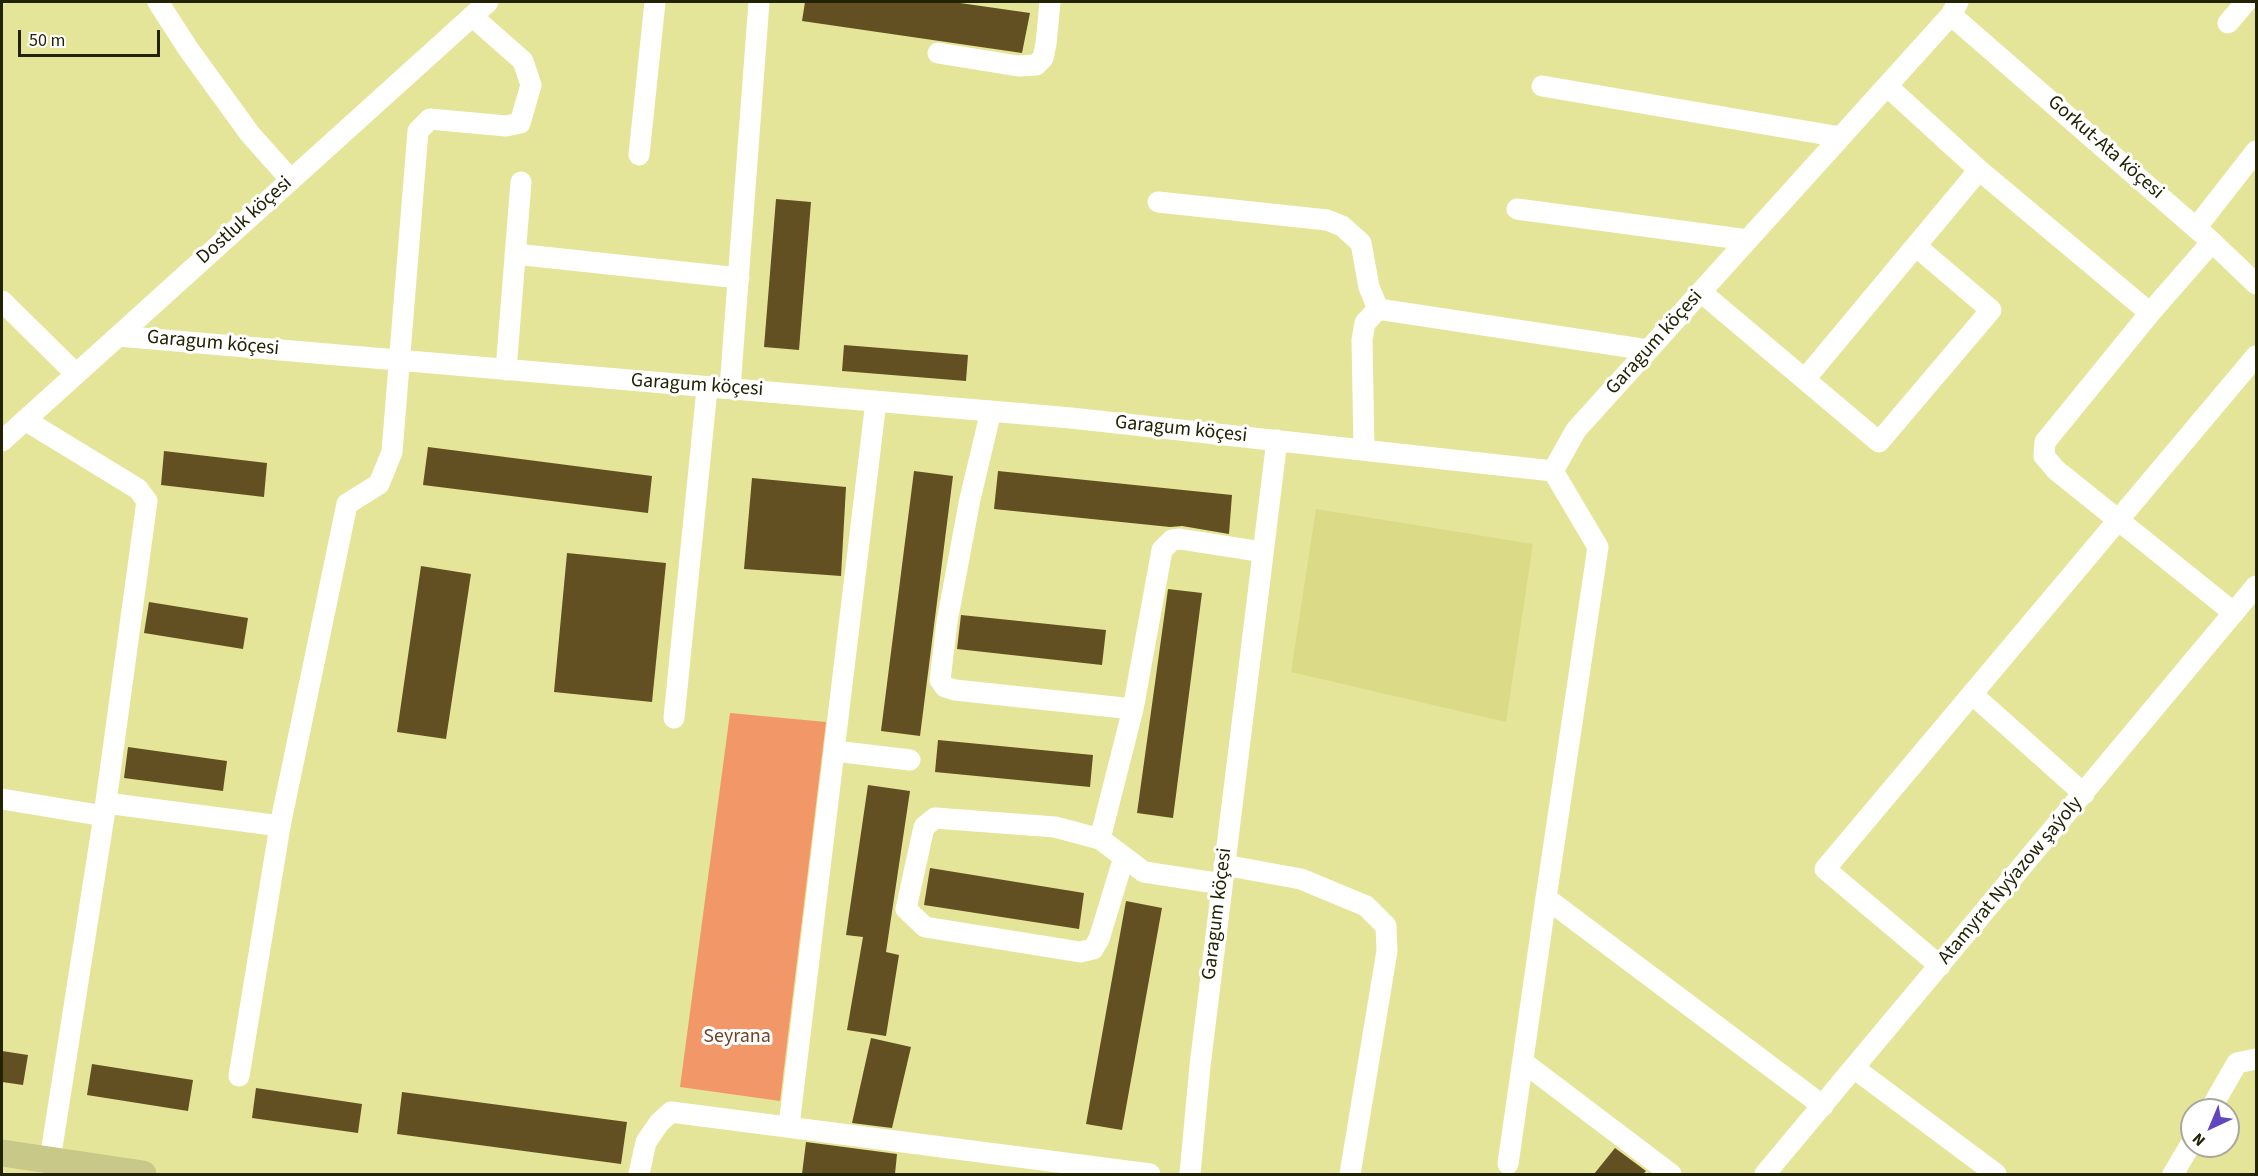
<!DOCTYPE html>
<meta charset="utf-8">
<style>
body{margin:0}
#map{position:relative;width:2258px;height:1176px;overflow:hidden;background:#e5e59a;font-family:"Source Sans 3",sans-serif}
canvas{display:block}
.frame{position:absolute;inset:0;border:3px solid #222204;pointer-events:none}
.north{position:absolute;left:2180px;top:1098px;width:60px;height:60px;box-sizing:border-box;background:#fff;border:2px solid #a7a79b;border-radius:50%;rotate:224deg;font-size:16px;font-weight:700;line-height:24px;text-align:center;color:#222204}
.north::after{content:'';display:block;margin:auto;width:21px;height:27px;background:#6146be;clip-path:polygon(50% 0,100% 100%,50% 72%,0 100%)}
.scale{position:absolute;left:18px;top:30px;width:142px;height:27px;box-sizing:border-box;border:3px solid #222204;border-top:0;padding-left:8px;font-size:18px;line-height:21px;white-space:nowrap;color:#222204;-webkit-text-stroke:4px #fff;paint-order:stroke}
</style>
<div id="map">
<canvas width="2258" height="1176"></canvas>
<div class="frame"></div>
<div class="north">N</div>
<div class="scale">50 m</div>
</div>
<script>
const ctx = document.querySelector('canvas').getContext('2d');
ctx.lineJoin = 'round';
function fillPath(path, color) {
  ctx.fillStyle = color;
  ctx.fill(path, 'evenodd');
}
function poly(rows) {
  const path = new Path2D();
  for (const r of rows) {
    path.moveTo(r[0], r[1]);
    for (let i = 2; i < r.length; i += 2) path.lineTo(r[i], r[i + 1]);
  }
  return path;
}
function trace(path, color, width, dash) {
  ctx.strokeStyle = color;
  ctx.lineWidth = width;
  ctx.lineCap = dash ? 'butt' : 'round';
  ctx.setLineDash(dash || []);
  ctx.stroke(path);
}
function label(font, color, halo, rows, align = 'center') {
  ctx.font = font + ' "Source Sans 3",sans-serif';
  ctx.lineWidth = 6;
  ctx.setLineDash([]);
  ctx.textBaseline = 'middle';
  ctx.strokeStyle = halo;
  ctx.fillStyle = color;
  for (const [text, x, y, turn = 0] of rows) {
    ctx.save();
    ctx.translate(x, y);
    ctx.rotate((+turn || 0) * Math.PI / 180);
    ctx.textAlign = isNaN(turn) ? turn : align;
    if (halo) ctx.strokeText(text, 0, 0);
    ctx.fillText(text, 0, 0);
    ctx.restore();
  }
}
fillPath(poly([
 [1316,509,1533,544,1506,722,1291,672]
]), '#dada87');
fillPath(poly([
 [730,713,826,722,780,1101,680,1087]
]), '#f29868');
fillPath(poly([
 [805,2,953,2,1030,13,1022,53,802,21],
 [776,199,811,202,799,350,764,347],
 [844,345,968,355,966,381,842,371],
 [428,447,652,476,648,513,423,485],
 [164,451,267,463,264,497,161,485],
 [914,471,953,476,920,736,881,731],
 [998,471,1232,495,1229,534,1182,526,1170,527,994,509],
 [752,478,846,487,841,576,744,569],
 [567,553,666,563,652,702,554,692],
 [421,566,471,574,446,739,397,732],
 [1168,589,1202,593,1173,818,1137,813],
 [149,602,248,618,243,649,144,633],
 [961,615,1106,630,1102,665,957,649],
 [938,740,1093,755,1090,787,935,772],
 [128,747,227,761,223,791,124,778],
 [868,785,910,791,886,952,899,955,886,1036,847,1030,863,937,846,935],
 [930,868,1084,893,1079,929,924,905],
 [1126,901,1162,908,1122,1130,1086,1124],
 [871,1038,911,1047,892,1128,852,1123],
 [2,1051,28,1055,23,1085,2,1082],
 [92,1064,193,1080,188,1111,87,1095],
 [256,1088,362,1104,358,1133,252,1118],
 [402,1092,627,1122,621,1164,397,1134],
 [806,1142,897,1154,895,1174,802,1174],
 [1615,1148,1646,1171,1643,1174,1594,1174]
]), '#625022');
trace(poly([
 [158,2,189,50,250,134,291,180],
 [1951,15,2212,242,2256,284],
 [2228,23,2246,2],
 [938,53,1018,66,1036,65,1043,58,1046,44,1050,2],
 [1542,86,1840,137],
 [1887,86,1979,170,2150,313,2212,242],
 [639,155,655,2],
 [1158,202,1327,220,1342,226,1361,243,1369,287,1378,309],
 [1517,209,1748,240],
 [2196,228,2256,151],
 [515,254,739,278],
 [1701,292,1879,442,1991,310,1917,247],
 [2,301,76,374],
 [2150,313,2045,442,2044,456,2056,470,2234,613],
 [118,336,1071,418,1553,471,1576,430,1951,15,1958,2],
 [506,370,521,182],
 [1805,379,1979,170],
 [730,388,759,2],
 [991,411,970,499,947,622,940,680,945,687,955,690,1133,709],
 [25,420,138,489,147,501,104,816,50,1160],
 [2,441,488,2],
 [1364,450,1362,340,1365,323,1378,309,1648,350],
 [1553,471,1598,547,1546,898,1823,1106],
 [1972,694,2084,794],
 [674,718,707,389],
 [835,751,910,760],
 [2,799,104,816],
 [106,803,280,826],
 [1100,839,1133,709,1162,550,1172,540,1180,539,1263,552],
 [1124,857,1099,939,1093,949,1080,952,925,927,906,909,924,827,935,818,1055,827,1100,839,1144,872,1222,884],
 [1224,865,1301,879,1366,906,1386,926,1387,951,1350,1174],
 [1940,966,1825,869,2256,356],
 [1523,1062,1671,1174],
 [1854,1068,1996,1174],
 [239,1076,280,826,347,504,379,484,392,452,418,131,430,119,506,126,520,123,531,85,523,61,472,16],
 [2210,1110,2237,1063,2256,1059],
 [789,1126,876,401],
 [1508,1164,1546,898],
 [639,1174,646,1142,659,1123,671,1112,1150,1174],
 [1190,1174,1200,1066,1277,440],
 [1765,1174,2256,586],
 [2173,1174,2192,1142]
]), '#fff', 21);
trace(poly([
 [2,1153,143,1174]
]), '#c8c888', 27);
label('20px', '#222204', '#fff', [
 ["Gorkut-Ata köçesi",2105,148,41],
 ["Dostluk köçesi",245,221,-42],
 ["Garagum köçesi",1655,343,-48],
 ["Garagum köçesi",213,344,5],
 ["Garagum köçesi",697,386,4],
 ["Garagum köçesi",1181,430,6],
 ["Atamyrat Nyýazow şaýoly",2011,881,-50],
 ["Garagum köçesi",1218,914,-83]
]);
label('20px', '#724125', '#fff', [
 ["Seyrana",737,1038]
]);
</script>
